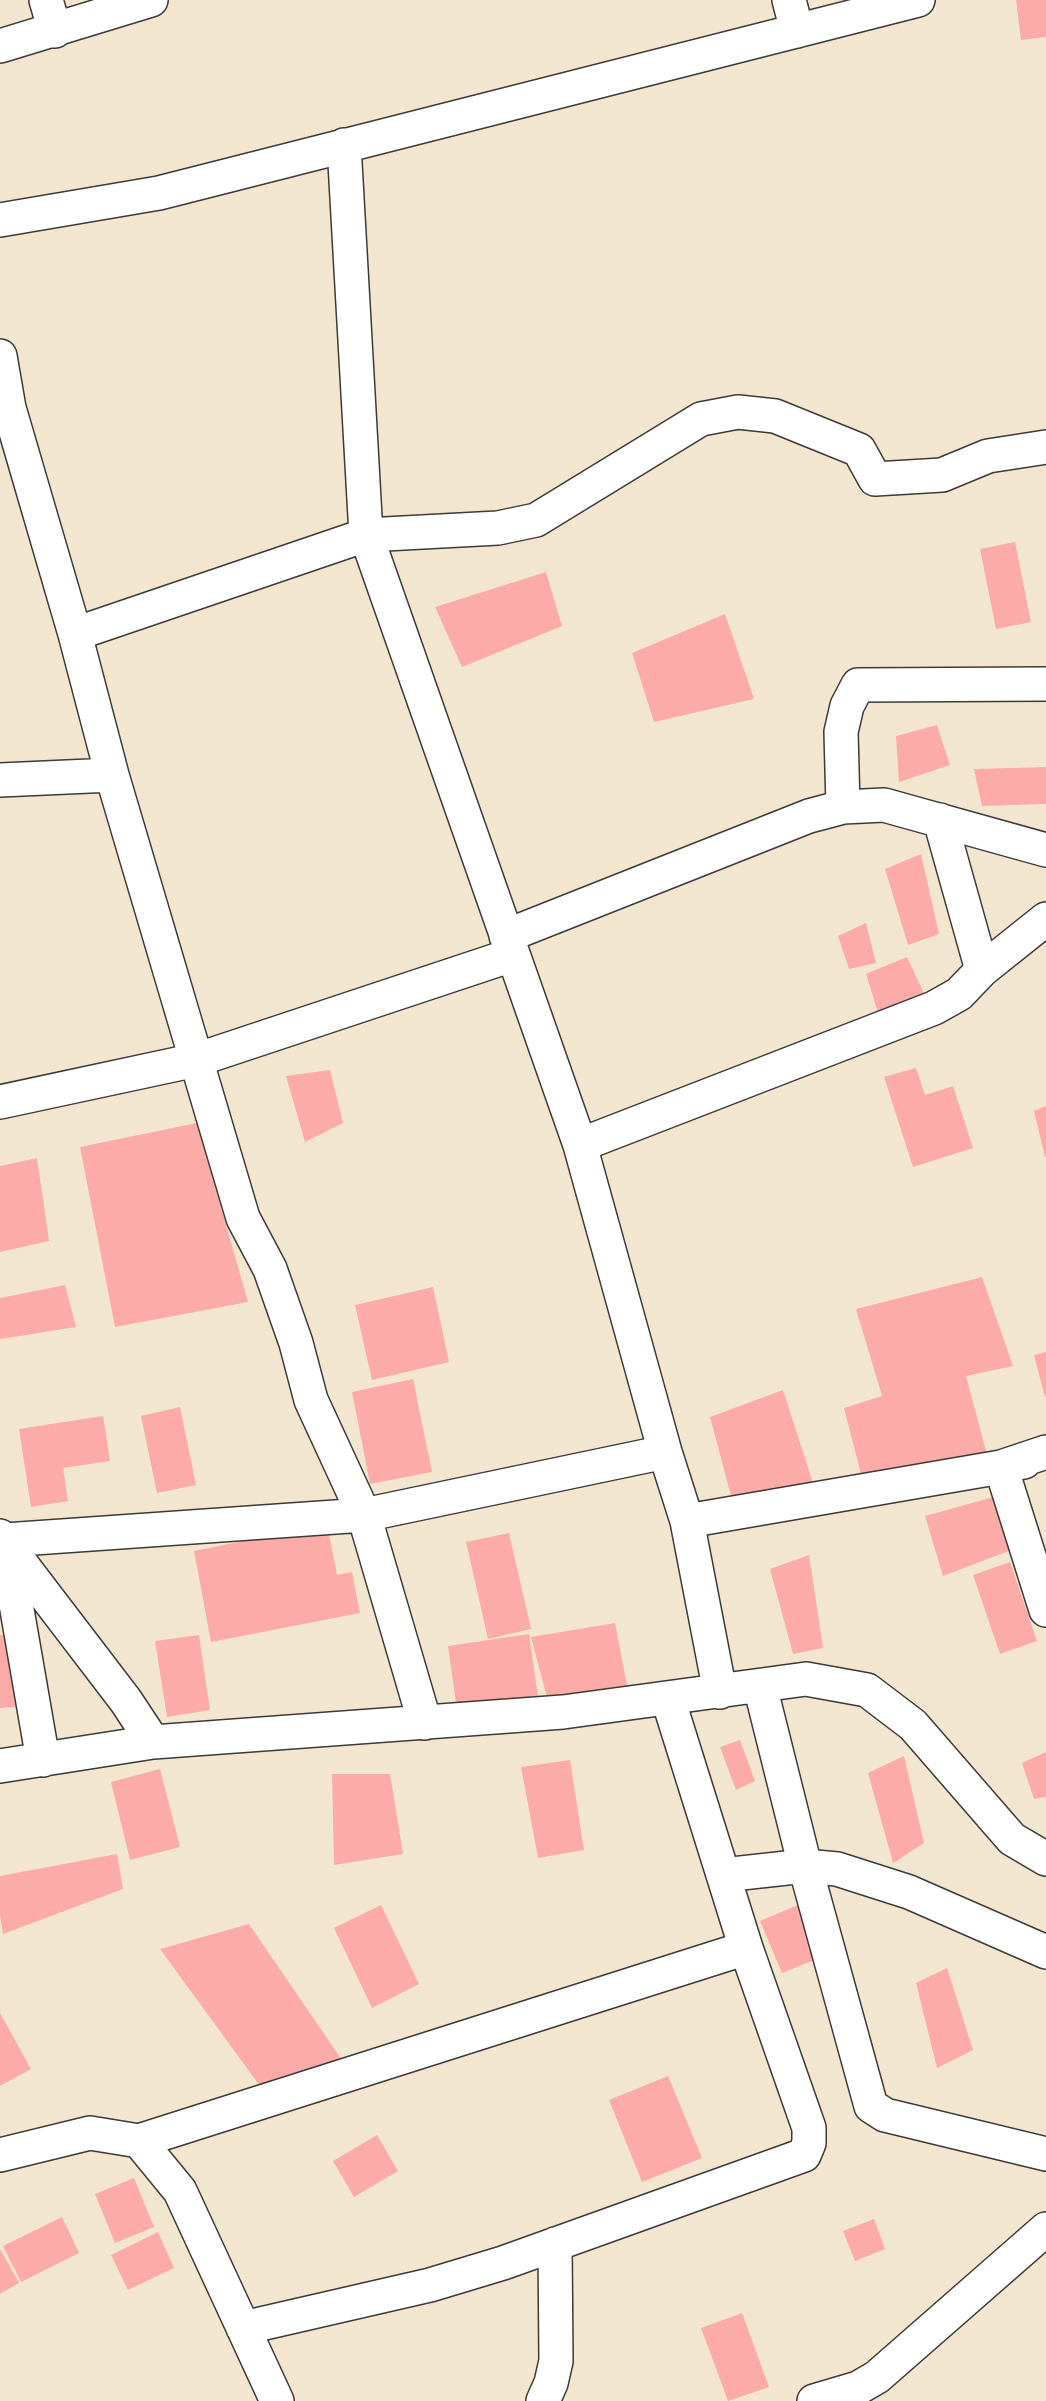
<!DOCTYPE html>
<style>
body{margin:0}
canvas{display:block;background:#f3e6d1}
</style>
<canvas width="1046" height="2401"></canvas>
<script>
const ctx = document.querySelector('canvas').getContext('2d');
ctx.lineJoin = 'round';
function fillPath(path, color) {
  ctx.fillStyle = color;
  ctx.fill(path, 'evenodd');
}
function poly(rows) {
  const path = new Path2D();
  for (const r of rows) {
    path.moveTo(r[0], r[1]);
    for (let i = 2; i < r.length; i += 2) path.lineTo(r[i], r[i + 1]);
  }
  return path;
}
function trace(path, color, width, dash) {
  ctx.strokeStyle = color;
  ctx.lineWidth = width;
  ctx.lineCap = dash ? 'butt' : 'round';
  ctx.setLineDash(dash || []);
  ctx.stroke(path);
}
fillPath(poly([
 [1016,0,1046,0,1046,37,1021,40],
 [1015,542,1031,622,996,629,980,549],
 [546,572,562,626,462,667,435,607],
 [725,614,754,699,654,722,632,653],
 [937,725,950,765,899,782,896,736],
 [1046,767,1046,804,982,806,974,769],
 [921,854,939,934,908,945,885,869],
 [866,923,876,963,849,969,838,936],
 [907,957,928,1002,878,1013,866,974],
 [916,1068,925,1095,953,1086,973,1148,913,1167,884,1077],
 [330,1070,343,1123,305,1142,286,1076],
 [1046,1106,1046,1157,1045,1157,1034,1111],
 [197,1123,248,1302,115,1327,80,1147],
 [37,1158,49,1241,0,1252,0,1166],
 [982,1277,1013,1366,966,1376,986,1451,864,1486,844,1408,882,1396,856,1309],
 [65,1285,76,1327,0,1339,0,1298],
 [433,1287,449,1362,372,1380,355,1305],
 [1046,1352,1046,1397,1045,1397,1034,1355],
 [413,1379,432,1472,370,1484,352,1392],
 [783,1390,813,1483,733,1503,710,1417],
 [180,1407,196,1485,157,1493,141,1416],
 [103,1416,110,1461,63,1468,68,1501,31,1507,19,1429],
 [997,1496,1014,1549,943,1576,925,1516],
 [327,1524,337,1575,352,1572,360,1613,211,1642,194,1551],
 [509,1533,531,1629,488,1639,466,1542],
 [809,1555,823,1648,793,1654,770,1569],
 [1010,1562,1037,1641,1000,1654,973,1575],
 [615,1623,629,1696,550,1709,531,1637],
 [14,1634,23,1706,0,1708,0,1635],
 [529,1634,539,1704,458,1717,448,1646],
 [199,1635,210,1710,167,1717,155,1641],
 [740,1740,755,1781,736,1790,720,1747],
 [1046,1752,1046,1797,1034,1799,1022,1763],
 [904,1756,924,1843,893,1863,868,1773],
 [570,1760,584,1850,538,1858,521,1767],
 [160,1769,180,1847,130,1860,111,1782],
 [332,1774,390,1774,403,1854,334,1865],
 [117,1854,123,1889,3,1934,0,1916,0,1876],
 [800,1904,822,1957,782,1973,760,1921],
 [381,1905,419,1984,372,2008,334,1928],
 [249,1924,344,2063,265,2093,160,1949],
 [947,1968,973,2050,937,2068,916,1983],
 [0,2013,31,2069,0,2086],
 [668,2076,702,2158,642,2182,609,2100],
 [377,2135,398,2171,354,2197,333,2161],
 [134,2178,154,2227,115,2243,95,2194],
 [62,2217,79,2253,21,2282,3,2246],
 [874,2219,885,2249,855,2261,843,2231],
 [158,2232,174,2268,128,2290,111,2255],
 [0,2249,19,2283,0,2294],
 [742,2313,769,2387,728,2401,701,2328]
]), '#fdaba9');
const minor = poly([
 [46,0,55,31],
 [789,0,797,31],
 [0,46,151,0],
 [344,145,366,535,580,1145,665,1452,687,1521,720,1692],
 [0,220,159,193,918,0],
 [0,356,9,408,75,634,112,775,243,1218,270,1269,296,1343,311,1400,364,1515,425,1723],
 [75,634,366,535,498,528,536,520,701,419,738,412,775,416,859,450,875,479,942,475,988,456,1046,447],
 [0,780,112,775],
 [843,807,841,732,847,706,858,685,1046,684],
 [940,820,982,970],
 [506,936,809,816,843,807,884,805,1046,850],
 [0,1102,196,1060,512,955],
 [580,1145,934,1008,959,994,982,970,1046,919],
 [1024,1462,1001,1467,1046,1610],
 [687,1521,1001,1467,1046,1452],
 [0,1536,126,1701,153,1742],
 [5,1540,364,1515,665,1452],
 [6,1546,43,1760],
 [760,1686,805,1866,871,2106,885,2115,1046,2154],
 [0,1766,153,1742,563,1712,806,1679,867,1690,913,1725,1012,1839,1046,1859],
 [723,1875,805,1866,837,1869,909,1892,1046,1952],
 [139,2141,180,2191,277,2401],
 [0,2155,90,2133,139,2141,746,1948],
 [243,2328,430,2285,503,2263,804,2155,809,2143,809,2128,746,1948,668,1699],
 [543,2401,551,2383,556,2361,555,2244],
 [814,2401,858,2388,877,2377,1046,2229]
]);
trace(minor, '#3c3a37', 36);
trace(minor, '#fff', 33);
</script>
